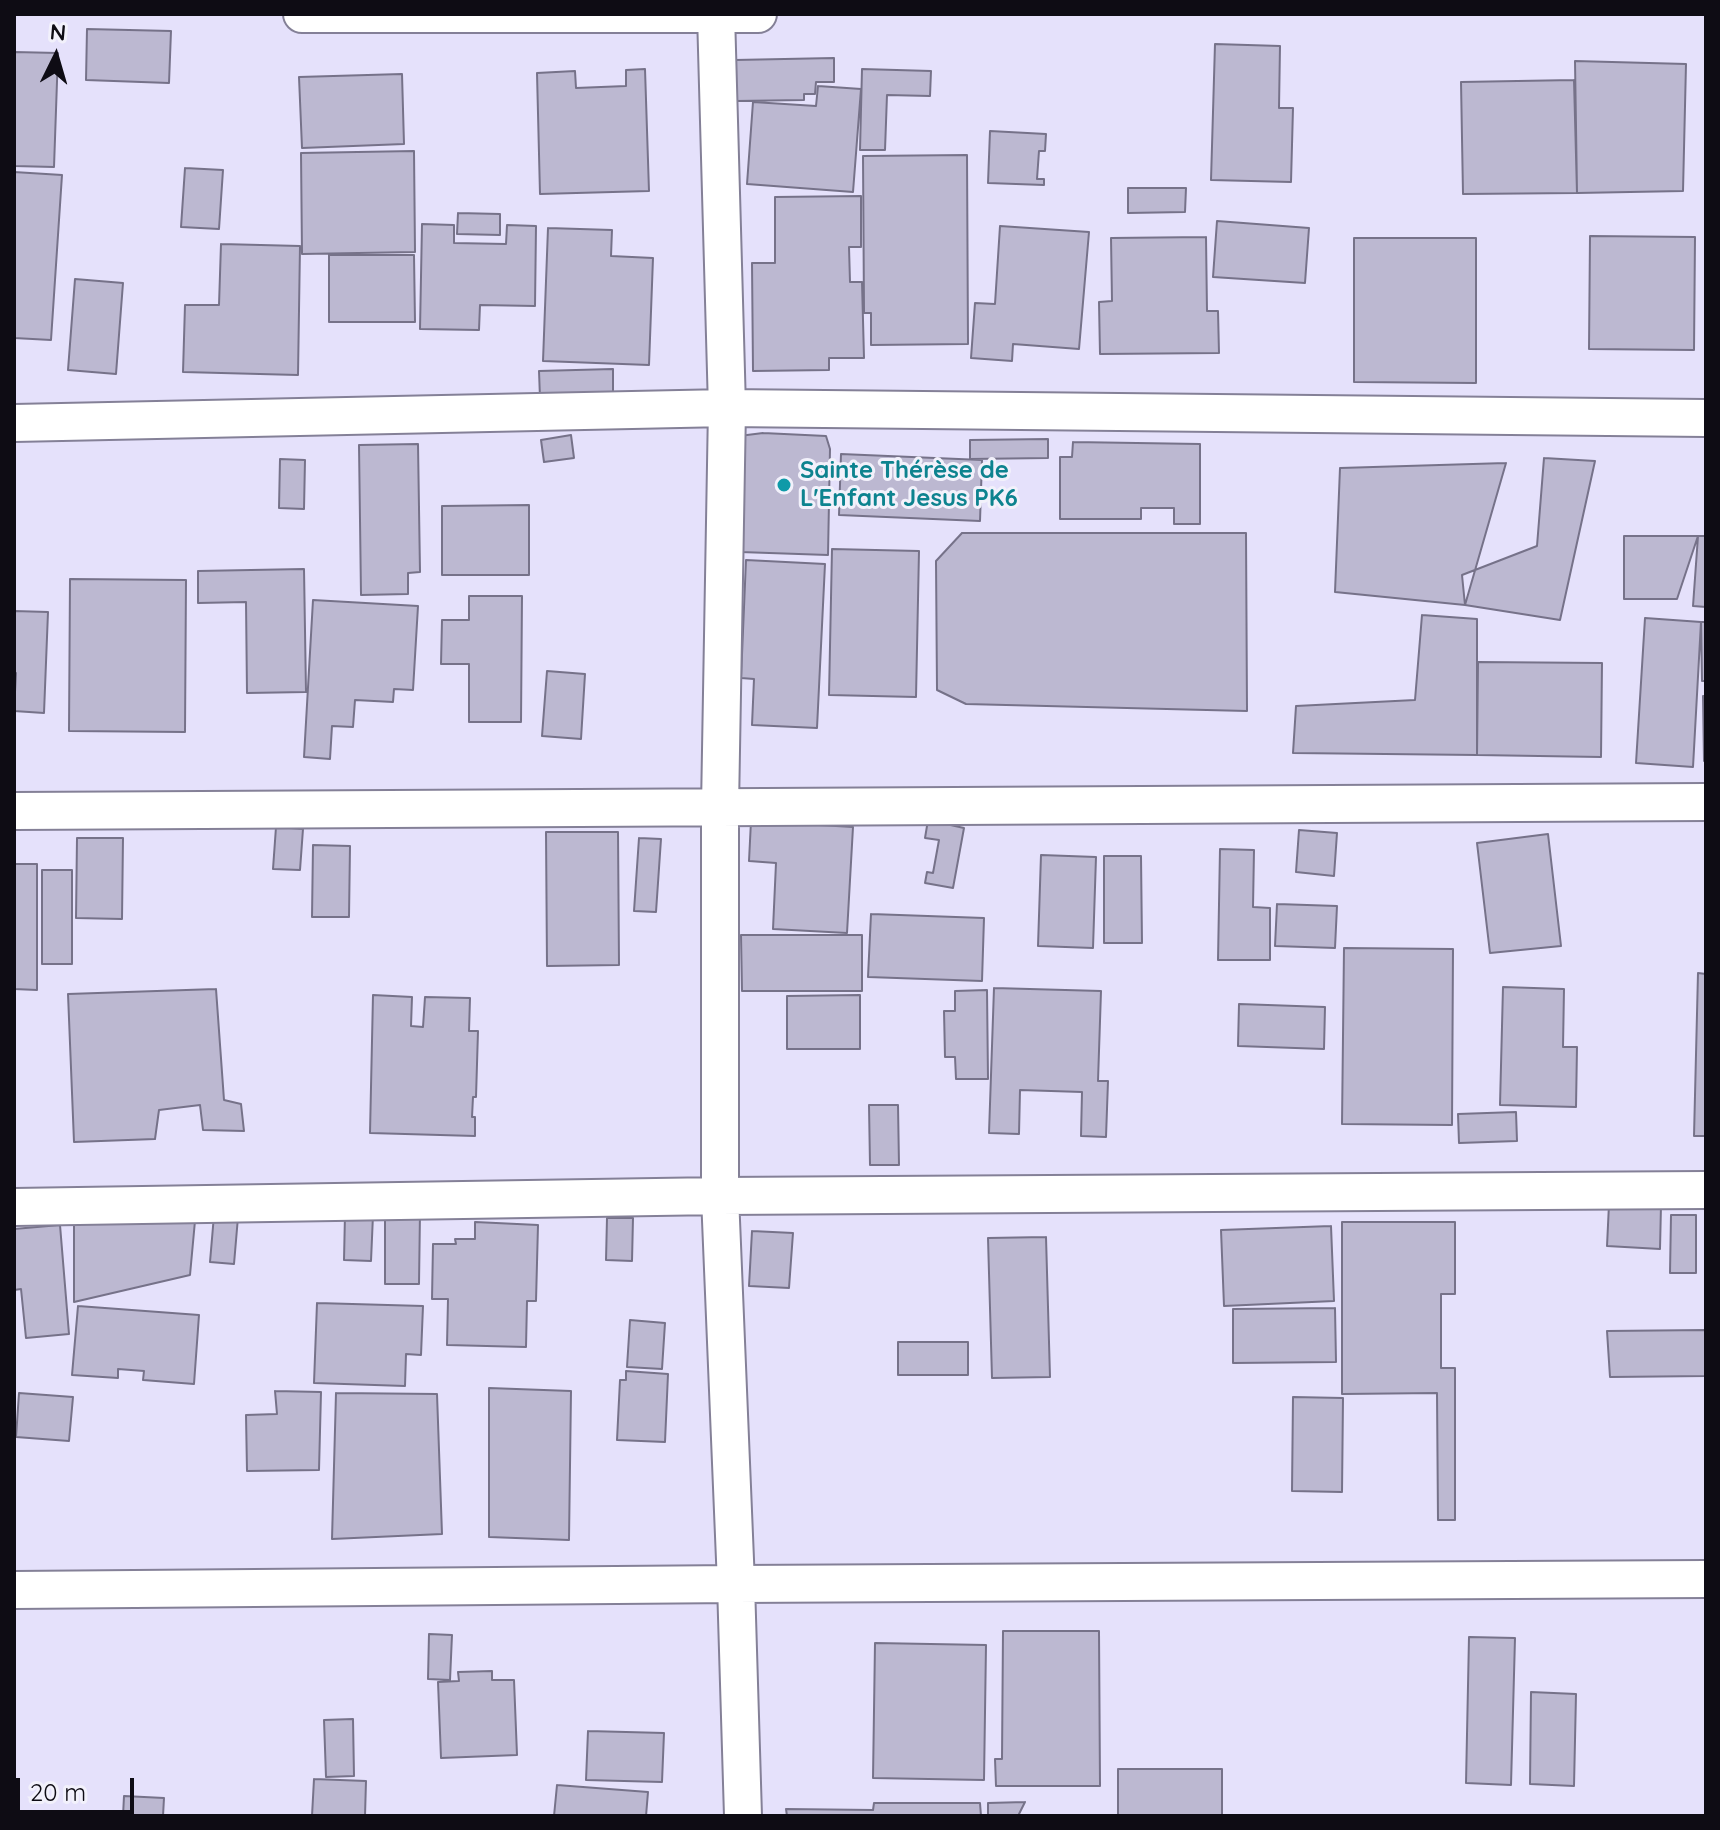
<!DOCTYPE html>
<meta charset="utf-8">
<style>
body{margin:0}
#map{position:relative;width:1720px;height:1830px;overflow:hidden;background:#e5e1fb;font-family:Quicksand,sans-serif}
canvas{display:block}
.frame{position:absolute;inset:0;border:16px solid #0e0c14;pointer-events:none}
.north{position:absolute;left:16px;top:16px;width:80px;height:80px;-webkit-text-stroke:6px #f2f1fb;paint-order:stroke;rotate:5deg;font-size:22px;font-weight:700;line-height:32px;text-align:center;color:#0e0c14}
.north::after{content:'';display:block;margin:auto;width:28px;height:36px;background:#0e0c14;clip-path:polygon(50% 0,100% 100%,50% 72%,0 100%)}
.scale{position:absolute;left:16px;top:1778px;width:118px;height:36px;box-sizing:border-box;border:4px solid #0e0c14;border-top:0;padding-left:10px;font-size:24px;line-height:28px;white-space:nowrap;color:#0e0c14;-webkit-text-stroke:6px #f2f1fb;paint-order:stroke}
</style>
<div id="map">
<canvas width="1720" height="1830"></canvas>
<div class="frame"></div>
<div class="north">N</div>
<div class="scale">20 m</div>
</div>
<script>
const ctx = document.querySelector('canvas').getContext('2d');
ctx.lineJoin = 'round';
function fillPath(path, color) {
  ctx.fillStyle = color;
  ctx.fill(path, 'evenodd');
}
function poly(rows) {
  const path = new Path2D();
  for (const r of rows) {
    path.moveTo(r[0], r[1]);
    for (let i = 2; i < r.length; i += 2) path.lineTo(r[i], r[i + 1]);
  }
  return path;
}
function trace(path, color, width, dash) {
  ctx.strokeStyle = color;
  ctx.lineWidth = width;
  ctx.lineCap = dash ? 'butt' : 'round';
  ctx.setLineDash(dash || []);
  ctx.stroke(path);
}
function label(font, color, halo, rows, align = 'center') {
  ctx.font = font + ' Quicksand,sans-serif';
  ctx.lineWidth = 6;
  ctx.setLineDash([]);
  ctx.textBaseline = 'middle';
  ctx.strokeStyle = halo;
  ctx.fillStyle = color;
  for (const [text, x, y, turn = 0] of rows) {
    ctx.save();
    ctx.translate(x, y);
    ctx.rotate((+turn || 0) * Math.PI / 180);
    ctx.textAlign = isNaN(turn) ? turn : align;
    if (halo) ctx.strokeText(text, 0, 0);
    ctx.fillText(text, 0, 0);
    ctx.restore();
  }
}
const building = poly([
 [87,29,171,31,169,83,86,80,87,29],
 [1215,44,1280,46,1279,108,1293,108,1291,182,1211,180,1215,44],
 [14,52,58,53,54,167,14,166,14,52],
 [834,58,834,82,816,82,815,94,804,94,804,100,736,101,735,60,834,58],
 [1575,61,1686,64,1683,191,1577,193,1575,61],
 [645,69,649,191,540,194,537,73,575,71,576,88,626,86,626,70,645,69],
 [862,69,931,71,930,96,887,95,885,150,860,150,862,69],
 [402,74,404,144,302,148,299,77,402,74],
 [1574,80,1577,193,1463,194,1461,82,1574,80],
 [818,86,861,89,853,192,747,184,753,102,816,106,818,86],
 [990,131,1046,134,1045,151,1039,151,1037,179,1044,179,1044,185,988,183,990,131],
 [414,151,415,252,302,254,301,153,414,151],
 [967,155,968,344,871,345,871,313,864,313,863,156,967,155],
 [185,168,223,170,219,229,181,227,185,168],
 [14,172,62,175,51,340,14,338,14,172],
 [1128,188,1186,188,1185,212,1128,213,1128,188],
 [861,196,861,247,849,247,850,282,862,282,864,358,829,358,829,370,753,371,752,263,775,263,775,197,861,196],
 [458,213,500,214,500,235,457,234,458,213],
 [1217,221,1309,228,1305,283,1213,277,1217,221],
 [422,224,454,225,454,243,506,244,507,225,536,226,535,306,480,305,479,330,420,329,422,224],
 [1000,226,1089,232,1079,349,1013,344,1012,361,971,358,975,303,995,304,1000,226],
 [548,228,612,230,611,256,653,258,649,365,543,361,548,228],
 [1590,236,1695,237,1694,350,1589,349,1590,236],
 [1206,237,1207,311,1218,311,1219,353,1100,354,1099,302,1112,301,1111,238,1206,237],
 [1354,238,1476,238,1476,383,1354,382,1354,238],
 [221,244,300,246,298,375,183,372,185,305,219,305,221,244],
 [329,255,414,255,415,322,329,322,329,255],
 [75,279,123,283,116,374,68,370,75,279],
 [613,369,613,396,540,398,539,371,613,369],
 [763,433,826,436,830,449,828,555,740,552,739,436,763,433],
 [571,435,574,458,544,462,541,440,571,435],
 [1048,439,1048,458,970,459,970,440,1048,439],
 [1073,442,1200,444,1200,524,1174,524,1174,508,1141,508,1141,519,1060,519,1060,457,1072,457,1073,442],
 [418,444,420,572,408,573,408,594,361,595,359,445,418,444],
 [841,454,982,460,980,521,839,515,841,454],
 [1544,458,1595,461,1560,620,1465,605,1462,575,1537,546,1544,458],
 [280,459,305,460,304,509,279,508,280,459],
 [1506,463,1465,605,1335,592,1340,468,1506,463],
 [529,505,529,575,442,575,442,506,529,505],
 [962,533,1246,533,1247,711,966,704,937,690,936,561,962,533],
 [1624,536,1698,536,1677,599,1624,599,1624,536],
 [1698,536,1706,536,1706,607,1693,606,1698,536],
 [832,549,919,551,916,697,829,695,832,549],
 [746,560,825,564,817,728,752,725,754,679,741,678,746,560],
 [304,569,306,692,247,693,246,602,198,603,198,571,304,569],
 [70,579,186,580,185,732,69,731,70,579],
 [469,596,522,596,521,722,469,722,469,664,441,664,442,620,469,620,469,596],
 [313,600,418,606,413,690,394,689,393,702,355,700,353,727,332,726,330,759,304,757,313,600],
 [14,611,48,612,44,713,14,711,16,673,14,673,14,611],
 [1422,615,1477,619,1477,755,1293,753,1296,706,1415,700,1422,615],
 [1645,618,1701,622,1693,767,1636,763,1645,618],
 [1701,622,1706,622,1706,681,1702,681,1701,622],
 [1478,662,1602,663,1601,757,1477,755,1478,662],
 [547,671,585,674,581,739,542,736,547,671],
 [1703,696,1706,696,1706,761,1704,761,1703,696],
 [928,820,964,828,953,888,925,883,927,872,933,873,939,840,925,838,928,820],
 [751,821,853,827,847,933,773,929,776,863,749,861,751,821],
 [276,827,303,829,300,870,273,869,276,827],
 [1299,830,1337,833,1334,876,1296,872,1299,830],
 [546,832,618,832,619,965,547,966,546,832],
 [1548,834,1561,946,1490,953,1477,843,1548,834],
 [77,838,123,838,122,919,76,918,77,838],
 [639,838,661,839,656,912,634,911,639,838],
 [313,845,350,846,349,917,312,917,313,845],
 [1220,849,1254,850,1253,907,1270,908,1270,960,1218,960,1220,849],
 [1041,855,1096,857,1093,948,1038,946,1041,855],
 [1104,856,1141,856,1142,943,1104,943,1104,856],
 [14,864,37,864,37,990,14,989,14,864],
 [42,870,72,870,72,964,42,964,42,870],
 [1277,904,1337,906,1335,948,1275,946,1277,904],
 [871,914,984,918,982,981,868,977,871,914],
 [741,935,862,935,862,991,742,991,741,935],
 [1344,948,1453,949,1452,1125,1342,1124,1344,948],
 [1698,973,1706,974,1706,1136,1694,1136,1698,973],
 [1503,987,1564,989,1563,1047,1577,1047,1576,1107,1500,1105,1503,987],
 [994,988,1101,991,1098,1081,1108,1081,1106,1137,1081,1136,1082,1092,1020,1090,1019,1134,989,1133,994,988],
 [216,989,224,1100,241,1104,244,1131,203,1130,200,1105,159,1110,155,1139,74,1142,68,994,216,989],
 [987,990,988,1079,956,1079,955,1057,945,1057,944,1011,955,1011,955,991,987,990],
 [373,995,412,997,411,1026,423,1027,425,997,470,998,469,1031,478,1031,476,1097,473,1097,472,1117,475,1117,475,1136,370,1133,373,995],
 [860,995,860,1049,787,1049,787,996,860,995],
 [1239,1004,1325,1007,1324,1049,1238,1046,1239,1004],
 [869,1105,898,1105,899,1165,870,1165,869,1105],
 [1516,1112,1517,1141,1459,1143,1458,1114,1516,1112],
 [1609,1204,1661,1205,1660,1249,1607,1246,1609,1204],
 [196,1210,190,1275,74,1302,74,1211,196,1210],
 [385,1212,420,1212,419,1284,385,1284,385,1212],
 [345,1214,373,1215,371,1261,344,1260,345,1214],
 [214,1215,238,1217,234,1264,210,1262,214,1215],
 [1671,1215,1696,1215,1696,1273,1670,1273,1671,1215],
 [607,1218,633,1218,632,1261,606,1260,607,1218],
 [475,1222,538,1225,536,1301,527,1301,526,1347,447,1345,448,1299,432,1299,433,1244,456,1244,455,1239,475,1239,475,1222],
 [1342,1222,1455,1222,1455,1294,1441,1294,1441,1368,1455,1368,1455,1520,1438,1520,1437,1393,1342,1394,1342,1222],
 [60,1225,69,1334,26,1338,21,1289,14,1290,14,1229,60,1225],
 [1331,1226,1334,1301,1224,1306,1221,1230,1331,1226],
 [752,1231,793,1233,789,1288,749,1286,752,1231],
 [1046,1237,1050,1377,992,1378,988,1238,1046,1237],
 [317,1303,423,1306,421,1355,406,1354,405,1386,314,1383,317,1303],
 [78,1306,199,1315,194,1384,143,1380,144,1371,118,1369,118,1378,72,1375,78,1306],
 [1335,1308,1336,1362,1233,1363,1233,1309,1335,1308],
 [630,1320,665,1323,662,1369,627,1367,630,1320],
 [1706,1330,1706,1376,1610,1377,1607,1331,1706,1330],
 [898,1342,968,1342,968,1375,898,1375,898,1342],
 [626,1371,668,1374,665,1442,617,1440,620,1380,626,1380,626,1371],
 [489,1388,571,1391,569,1540,489,1537,489,1388],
 [275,1391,321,1392,319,1470,247,1471,246,1415,277,1414,275,1391],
 [19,1393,73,1397,69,1441,16,1437,19,1393],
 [336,1393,437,1394,442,1534,332,1539,336,1393],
 [1293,1397,1343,1398,1342,1492,1292,1491,1293,1397],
 [1003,1631,1099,1631,1100,1786,996,1786,995,1759,1002,1759,1003,1631],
 [429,1634,452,1635,450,1680,428,1679,429,1634],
 [1469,1637,1515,1638,1511,1785,1466,1783,1469,1637],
 [875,1643,986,1645,984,1780,873,1778,875,1643],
 [492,1671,492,1680,514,1680,517,1755,441,1758,438,1682,459,1681,458,1672,492,1671],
 [1531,1692,1576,1694,1574,1786,1530,1784,1531,1692],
 [353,1719,354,1776,326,1777,324,1720,353,1719],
 [588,1731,664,1733,662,1782,586,1780,588,1731],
 [1118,1769,1222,1769,1222,1816,1118,1816,1118,1769],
 [314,1779,366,1781,365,1816,312,1816,314,1779],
 [557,1785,648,1792,646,1816,554,1816,557,1785],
 [124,1796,164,1798,163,1816,123,1816,124,1796],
 [1025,1802,1018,1816,988,1816,988,1803,1025,1802],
 [874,1803,980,1803,981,1816,787,1816,786,1809,873,1810,874,1803]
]);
fillPath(building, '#bcb8d1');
trace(building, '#767289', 2);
const minor = poly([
 [302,14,758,14],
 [716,14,727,408,720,807,720,1196,736,1584,743,1816],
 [14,423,727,408,1706,418],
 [14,811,1706,802],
 [14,1207,720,1196,1706,1190],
 [14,1590,736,1584,1706,1579]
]);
trace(minor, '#848097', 40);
trace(minor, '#fff', 36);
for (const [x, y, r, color] of [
 [784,485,8,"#0f9aa8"]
]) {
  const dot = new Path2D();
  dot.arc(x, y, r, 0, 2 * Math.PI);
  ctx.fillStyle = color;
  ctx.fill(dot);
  trace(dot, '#f2f1fb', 3);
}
label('bold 24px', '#0d838f', '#f2f1fb', [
 ["Sainte Thérèse de",800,471],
 ["L'Enfant Jesus PK6",800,499]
], 'left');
</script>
